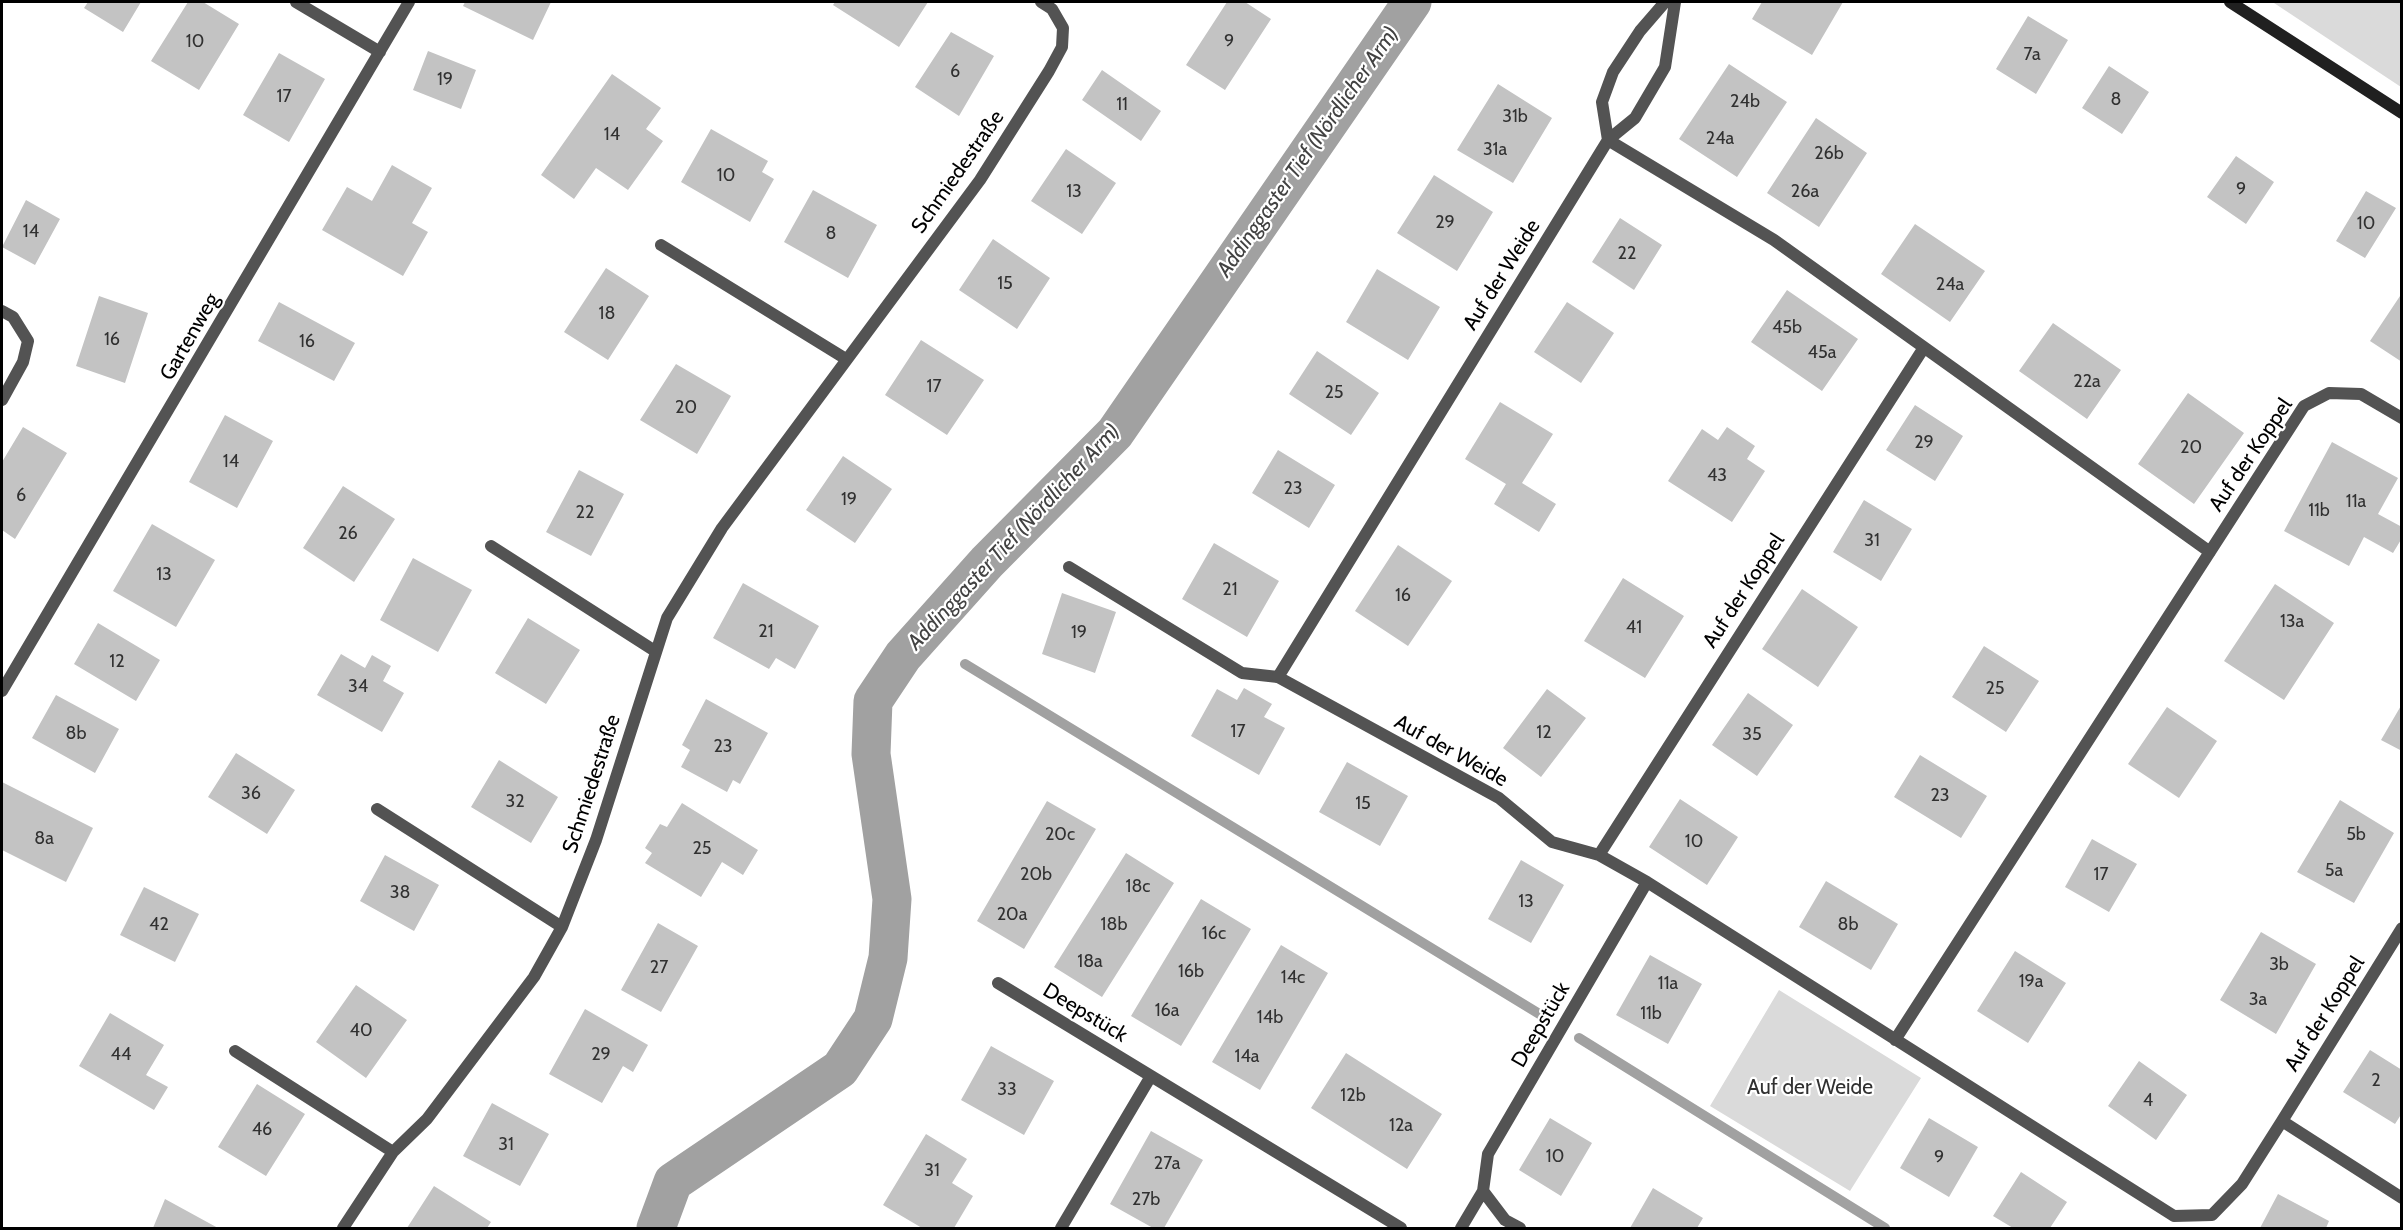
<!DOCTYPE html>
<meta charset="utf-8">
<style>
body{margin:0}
#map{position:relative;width:2403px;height:1230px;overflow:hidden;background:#fff;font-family:Cabin,sans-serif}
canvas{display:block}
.frame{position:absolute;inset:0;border:3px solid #000;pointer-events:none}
</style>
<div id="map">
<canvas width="2403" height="1230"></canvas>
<div class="frame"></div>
</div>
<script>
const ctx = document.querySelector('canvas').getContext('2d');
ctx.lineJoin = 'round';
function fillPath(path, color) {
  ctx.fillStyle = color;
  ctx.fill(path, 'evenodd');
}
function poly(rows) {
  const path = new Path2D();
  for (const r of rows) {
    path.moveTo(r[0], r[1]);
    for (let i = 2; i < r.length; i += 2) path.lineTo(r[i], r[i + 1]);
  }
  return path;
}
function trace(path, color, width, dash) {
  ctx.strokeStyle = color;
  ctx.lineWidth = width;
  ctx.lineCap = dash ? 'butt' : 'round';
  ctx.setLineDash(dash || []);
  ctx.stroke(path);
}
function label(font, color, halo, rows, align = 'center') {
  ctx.font = font + ' Cabin,sans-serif';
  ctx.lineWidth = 4.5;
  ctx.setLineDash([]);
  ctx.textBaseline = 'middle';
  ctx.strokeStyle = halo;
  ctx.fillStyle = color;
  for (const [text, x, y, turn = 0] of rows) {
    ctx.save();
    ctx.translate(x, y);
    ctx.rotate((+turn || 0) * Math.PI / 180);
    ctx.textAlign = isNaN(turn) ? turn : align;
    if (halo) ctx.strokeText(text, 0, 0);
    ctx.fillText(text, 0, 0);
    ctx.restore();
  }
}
fillPath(poly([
 [2272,2,2401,2,2401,87,2274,3],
 [1779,990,1921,1078,1850,1191,1710,1106]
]), '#dadada');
trace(poly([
 [965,664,1546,1018],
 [1579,1038,1885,1228]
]), '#a1a1a1', 10);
trace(poly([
 [656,1228,673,1182,840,1069,873,1019,888,958,892,899,871,754,873,701,903,656,987,562,1115,433,1412,2]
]), '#a1a1a1', 39);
fillPath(poly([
 [88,2,141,2,123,32,84,8],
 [188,2,203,2,239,24,199,90,151,61],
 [465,2,551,2,533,40,463,6],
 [835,2,928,2,899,47,833,5],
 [1227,2,1245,2,1271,19,1225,90,1186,65],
 [1762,2,1843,2,1812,55,1752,19],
 [2028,16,2068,40,2036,94,1996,69],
 [951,32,994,56,959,116,915,87],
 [428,51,476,70,461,109,413,90],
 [279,53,325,79,289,142,243,115],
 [1729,64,1787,102,1737,177,1679,139],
 [2109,66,2149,92,2122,134,2082,108],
 [1102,70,1161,111,1141,141,1082,100],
 [612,74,661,108,646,129,663,141,628,190,596,168,574,199,541,175],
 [1498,84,1552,118,1513,183,1457,150],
 [1816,118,1867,153,1819,227,1767,193],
 [711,129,768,161,762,172,774,179,750,222,681,182],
 [1066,149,1116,183,1082,234,1031,201],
 [2236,156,2274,182,2246,224,2207,197],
 [392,165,432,188,412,223,428,232,403,276,322,230,347,187,372,201],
 [1434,175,1493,212,1457,271,1397,233],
 [813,190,877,225,848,278,784,242],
 [2366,191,2396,208,2365,258,2336,241],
 [26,200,60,219,35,265,2,247],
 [1620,218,1662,245,1634,290,1592,262],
 [1915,224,1985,271,1950,322,1881,274],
 [993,239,1050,278,1017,329,959,290],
 [606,268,649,296,608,360,564,332],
 [1377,269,1440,307,1408,360,1346,322],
 [1787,290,1858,339,1822,391,1751,342],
 [2402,293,2402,362,2370,341],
 [99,296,148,313,125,383,76,366],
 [279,302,355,343,334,381,258,341],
 [1567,302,1614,333,1581,383,1534,352],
 [2053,323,2121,370,2087,419,2019,371],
 [921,340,984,380,947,435,885,395],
 [1317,351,1379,393,1351,435,1289,394],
 [676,364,731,396,697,454,640,420],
 [2188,393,2244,433,2194,504,2138,464],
 [1500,402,1553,434,1522,483,1556,504,1539,532,1494,504,1506,484,1465,459],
 [1915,405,1963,436,1935,481,1886,450],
 [225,415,273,441,237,508,189,482],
 [23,427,67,453,15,539,2,530,2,462],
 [1727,427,1755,446,1747,459,1765,471,1732,522,1668,481,1702,429,1718,440],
 [2332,442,2398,478,2378,514,2402,527,2402,538,2393,553,2364,537,2349,566,2284,531],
 [1278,450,1335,485,1309,528,1252,493],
 [843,456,892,489,855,543,806,510],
 [579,470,624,494,591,556,546,532],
 [343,486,395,519,354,582,303,548],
 [1864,500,1912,529,1881,581,1833,552],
 [152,524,215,560,176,627,113,591],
 [1214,543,1279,581,1247,637,1182,599],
 [1398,545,1452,581,1408,646,1355,611],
 [413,558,472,590,438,652,380,620],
 [1623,578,1684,616,1645,678,1584,641],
 [743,583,819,626,795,669,776,658,769,669,713,638],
 [2275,584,2334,623,2284,700,2224,661],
 [1802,589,1858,627,1818,687,1762,649],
 [1062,593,1116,612,1095,673,1042,654],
 [528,618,580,650,546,704,495,673],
 [98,623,160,660,136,701,74,664],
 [1984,646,2039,681,2006,732,1952,697],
 [341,654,365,668,372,655,391,666,383,681,404,693,382,732,317,695],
 [1244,688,1272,704,1264,717,1285,728,1259,775,1191,736,1217,689,1237,700],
 [1547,689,1586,718,1541,777,1503,748],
 [1748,693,1793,725,1757,776,1712,745],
 [56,695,119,729,95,773,32,738],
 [706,699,768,733,740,784,733,780,727,792,681,767,690,750,682,745],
 [2402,704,2402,751,2381,740],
 [2167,707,2217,741,2179,798,2128,764],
 [236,753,295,790,267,834,208,797],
 [1920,755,1987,796,1961,838,1894,797],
 [499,760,558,797,531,843,471,807],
 [1347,762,1408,796,1380,846,1319,812],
 [2,782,93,828,66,882,2,850],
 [1680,799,1738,837,1707,885,1649,847],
 [2340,800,2394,833,2354,903,2297,872],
 [1047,801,1096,829,1024,949,977,921],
 [682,803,758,850,743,875,722,862,701,897,645,863,652,853,645,848,660,824,667,827],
 [2092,839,2137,864,2109,912,2065,887],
 [1126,853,1174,883,1102,997,1054,967],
 [385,855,439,885,414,931,360,901],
 [1521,860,1564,885,1531,943,1488,919],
 [1826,881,1898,924,1871,970,1799,927],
 [144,887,199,914,175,962,120,935],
 [1201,899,1251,929,1181,1046,1131,1016],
 [658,923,698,946,661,1012,621,990],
 [2261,932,2316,964,2276,1034,2220,1000],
 [1281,945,1328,973,1260,1090,1212,1062],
 [2015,951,2066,983,2028,1043,1977,1011],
 [1650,955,1702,984,1668,1044,1616,1015],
 [356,985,407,1020,366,1078,316,1042],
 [585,1009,648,1045,633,1072,623,1066,602,1103,549,1074],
 [110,1013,164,1045,146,1075,168,1087,154,1110,79,1066],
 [991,1046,1054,1081,1024,1135,961,1100],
 [2370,1050,2402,1070,2402,1113,2395,1124,2343,1092],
 [1346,1053,1442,1114,1407,1169,1311,1108],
 [2139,1061,2187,1095,2156,1140,2108,1106],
 [257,1084,305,1114,266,1176,218,1147],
 [492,1103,549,1134,520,1186,463,1156],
 [1550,1118,1592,1143,1561,1196,1519,1170],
 [1929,1118,1978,1147,1949,1197,1900,1168],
 [1151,1131,1203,1160,1164,1228,1153,1228,1110,1204],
 [926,1134,967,1159,952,1183,973,1196,954,1228,922,1228,883,1205],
 [2021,1172,2067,1202,2050,1228,2013,1228,1993,1216],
 [434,1186,491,1222,487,1228,407,1228],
 [1653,1188,1703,1218,1697,1228,1630,1228],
 [2278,1194,2329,1221,2326,1228,2260,1228],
 [165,1199,218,1228,153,1228]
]), '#c3c3c3');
trace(poly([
 [1069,567,1242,673,1278,677]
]), '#535353', 12);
trace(poly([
 [296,2,380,52],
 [1675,2,1665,67,1635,118,1608,140,1278,677,1499,798,1552,842,1599,855,1647,882,2174,1216,2212,1215,2242,1184,2282,1121,2402,1198],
 [1608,140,1774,240,2210,552],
 [1608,140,1602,102,1613,72,1640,31,1665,2],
 [661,245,846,359],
 [2,311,13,317,28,341,23,362,2,400],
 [491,546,655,651],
 [2,691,409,2],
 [377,809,562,927],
 [1599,855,1923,349],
 [998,983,1401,1228],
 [1895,1040,2304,406,2329,393,2361,394,2402,418],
 [235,1051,393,1152],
 [2282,1121,2402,928],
 [343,1228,393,1152,427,1119,534,977,562,927,596,840,667,618,722,528,980,180,1049,71,1062,47,1063,28,1052,9,1041,2],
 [1061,1228,1151,1076],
 [1461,1228,1483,1191],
 [1520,1228,1505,1220,1483,1191,1488,1154,1647,882]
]), '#535353', 12);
trace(poly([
 [2230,2,2402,113]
]), '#202020', 12);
label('18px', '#313131', null, [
 ["10",195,42],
 ["9",1229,42],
 ["7a",2032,55],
 ["6",955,72],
 ["19",445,80],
 ["17",284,97],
 ["8",2116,100],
 ["24b",1745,102],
 ["11",1122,105],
 ["31b",1515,117],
 ["14",612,135],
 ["24a",1720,139],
 ["31a",1495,150],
 ["26b",1829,154],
 ["10",726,176],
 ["9",2241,190],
 ["13",1074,192],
 ["26a",1805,192],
 ["29",1445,223],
 ["10",2366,224],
 ["14",31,232],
 ["8",831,234],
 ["22",1627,254],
 ["15",1005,284],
 ["24a",1950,285],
 ["18",607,314],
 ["45b",1787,328],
 ["16",112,340],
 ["16",307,342],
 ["45a",1822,353],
 ["22a",2087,382],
 ["17",934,387],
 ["25",1334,393],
 ["20",686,408],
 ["29",1924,443],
 ["20",2191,448],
 ["14",231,462],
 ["43",1717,476],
 ["23",1293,489],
 ["6",21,496],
 ["19",849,500],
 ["11a",2356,502],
 ["11b",2319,511],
 ["22",585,513],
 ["26",348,534],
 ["31",1872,541],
 ["13",164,575],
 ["21",1230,590],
 ["16",1403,596],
 ["13a",2292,622],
 ["41",1634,628],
 ["21",766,632],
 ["19",1079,633],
 ["12",117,662],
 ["34",358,687],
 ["25",1995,689],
 ["17",1238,732],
 ["12",1544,733],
 ["8b",76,734],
 ["35",1752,735],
 ["23",723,747],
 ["36",251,794],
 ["23",1940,796],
 ["32",515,802],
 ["15",1363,804],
 ["20c",1060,835],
 ["5b",2356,835],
 ["8a",44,839],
 ["10",1694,842],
 ["25",702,849],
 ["5a",2334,871],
 ["20b",1036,875],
 ["17",2101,875],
 ["18c",1138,887],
 ["38",400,893],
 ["13",1526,902],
 ["20a",1012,915],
 ["42",159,925],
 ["18b",1114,925],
 ["8b",1848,925],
 ["16c",1214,934],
 ["18a",1090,962],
 ["3b",2279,965],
 ["27",659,968],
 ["16b",1191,972],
 ["14c",1293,978],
 ["19a",2031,982],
 ["11a",1668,984],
 ["3a",2258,1000],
 ["16a",1167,1011],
 ["11b",1651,1014],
 ["14b",1270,1018],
 ["40",361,1031],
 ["44",121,1055],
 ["29",601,1055],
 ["14a",1247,1057],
 ["2",2376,1081],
 ["33",1007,1090],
 ["12b",1353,1096],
 ["4",2148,1101],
 ["12a",1401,1126],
 ["46",262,1130],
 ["31",506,1145],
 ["10",1555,1157],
 ["9",1939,1158],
 ["27a",1167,1164],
 ["31",932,1171],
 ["27b",1146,1200]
]);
label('21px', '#000', '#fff', [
 ["Schmiedestraße",958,172,-55],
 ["Auf der Weide",1502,275,-58],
 ["Gartenweg",190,337,-60],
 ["Auf der Koppel",2251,455,-56],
 ["Auf der Koppel",1744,591,-57],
 ["Auf der Weide",1451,751,29],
 ["Schmiedestraße",592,784,-72],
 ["Deepstück",1085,1013,31],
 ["Auf der Koppel",2325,1014,-58],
 ["Deepstück",1541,1025,-60]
]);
label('21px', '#313131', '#fff', [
 ["Auf der Weide",1810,1088]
]);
label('italic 22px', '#424242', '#fff', [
 ["Addinggaster Tief (Nördlicher Arm)",1308,152,-55],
 ["Addinggaster Tief (Nördlicher Arm)",1014,537,-47]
]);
</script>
